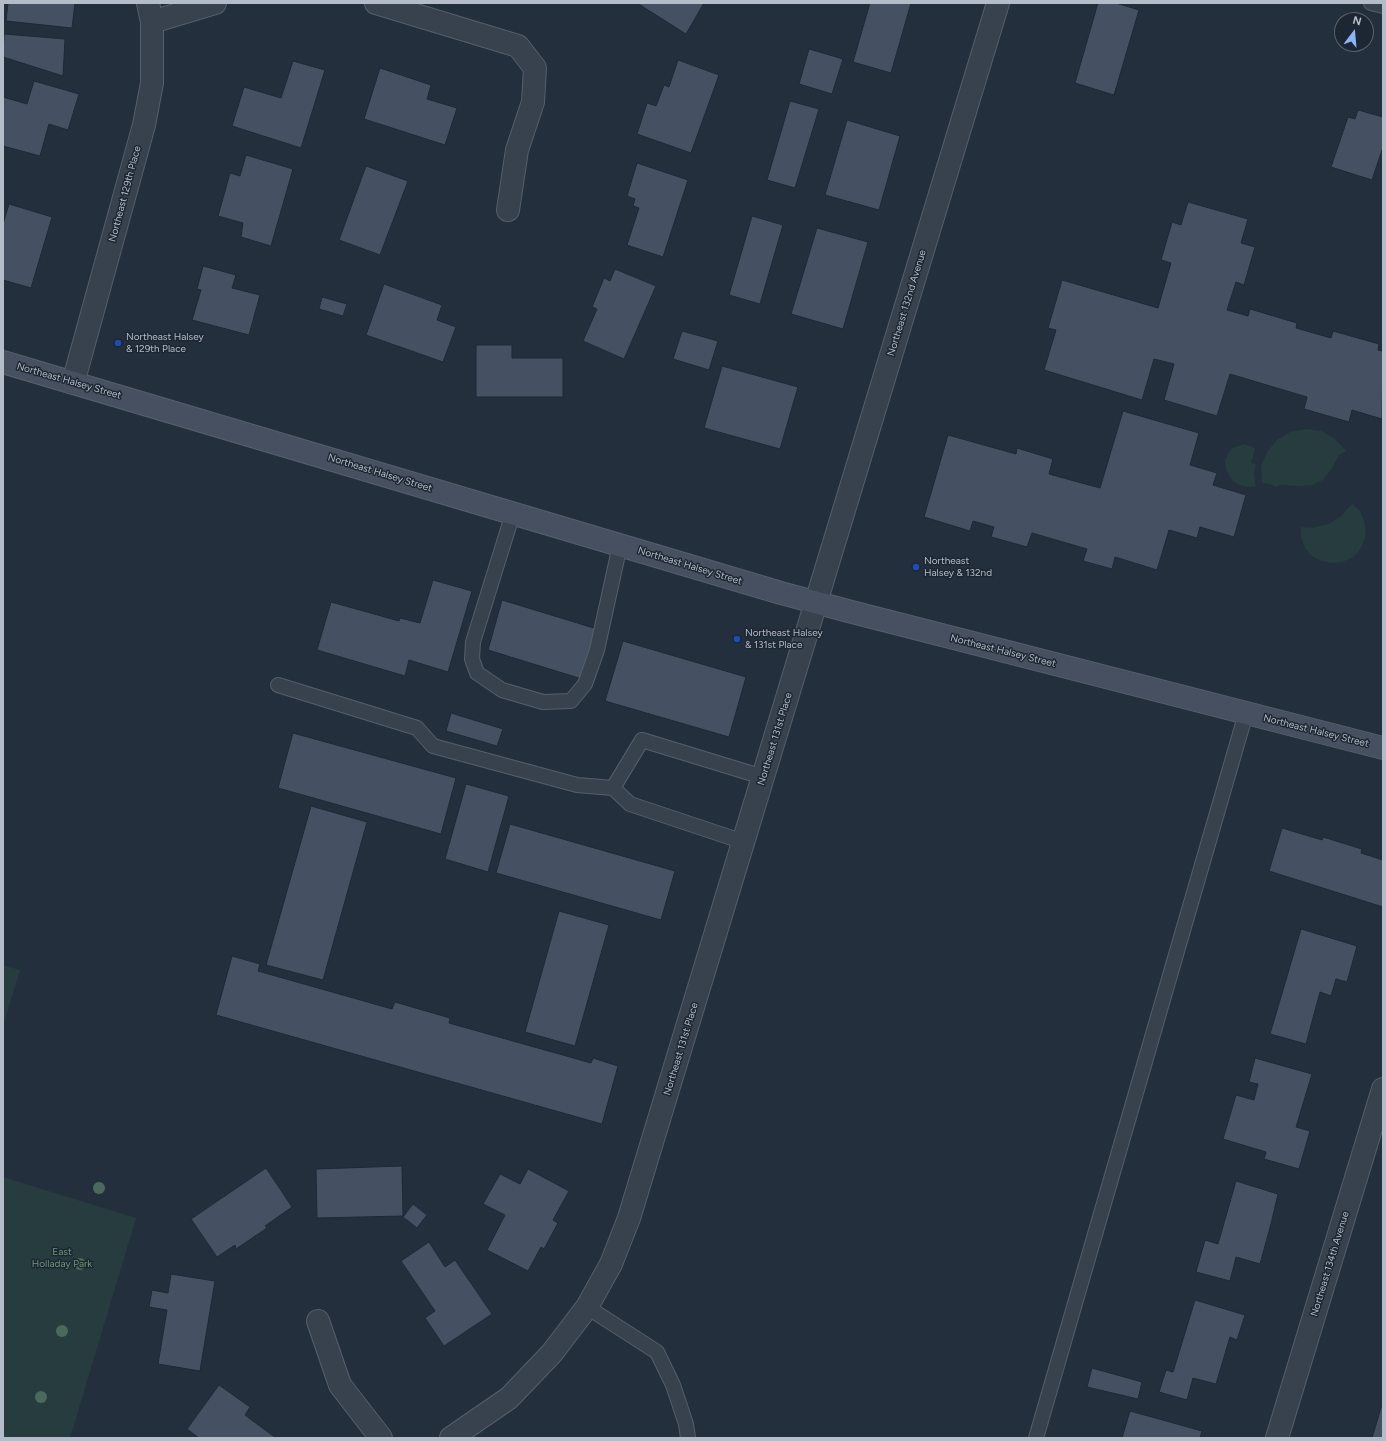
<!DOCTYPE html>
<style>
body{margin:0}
#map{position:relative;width:1386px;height:1441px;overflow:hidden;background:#242f3e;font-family:Figtree,sans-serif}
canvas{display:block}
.frame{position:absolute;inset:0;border:4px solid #b4bcc9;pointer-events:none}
.north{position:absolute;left:1334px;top:12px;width:40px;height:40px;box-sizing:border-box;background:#1d2633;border:1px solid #59626f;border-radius:50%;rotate:16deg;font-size:11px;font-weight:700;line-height:16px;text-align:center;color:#b4bcc9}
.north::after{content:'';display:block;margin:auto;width:14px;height:18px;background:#8ab4f8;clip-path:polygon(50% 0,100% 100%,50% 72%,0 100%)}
</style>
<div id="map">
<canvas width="1386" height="1441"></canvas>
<div class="frame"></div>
<div class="north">N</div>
</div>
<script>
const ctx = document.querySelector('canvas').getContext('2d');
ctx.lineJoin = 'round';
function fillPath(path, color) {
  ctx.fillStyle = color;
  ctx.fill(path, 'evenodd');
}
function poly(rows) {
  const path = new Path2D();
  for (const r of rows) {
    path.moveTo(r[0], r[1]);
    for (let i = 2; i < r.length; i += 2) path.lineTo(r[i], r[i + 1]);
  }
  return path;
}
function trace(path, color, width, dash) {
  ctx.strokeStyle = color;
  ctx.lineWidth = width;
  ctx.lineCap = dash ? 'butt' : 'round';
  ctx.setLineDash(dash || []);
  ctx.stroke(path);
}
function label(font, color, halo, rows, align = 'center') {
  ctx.font = font + ' Figtree,sans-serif';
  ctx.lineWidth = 3;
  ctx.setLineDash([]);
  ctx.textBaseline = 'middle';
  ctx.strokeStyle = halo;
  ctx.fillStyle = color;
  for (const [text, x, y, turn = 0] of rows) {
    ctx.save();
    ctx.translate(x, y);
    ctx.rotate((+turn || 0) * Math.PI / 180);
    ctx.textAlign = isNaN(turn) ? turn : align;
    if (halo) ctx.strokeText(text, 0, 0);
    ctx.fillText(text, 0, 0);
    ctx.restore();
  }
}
fillPath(poly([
 [1306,429,1322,431,1335,439,1346,451,1339,455,1332,468,1323,480,1312,485,1298,486,1280,485,1276,487,1270,484,1262,483,1261,467,1267,452,1277,440,1290,432],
 [1244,444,1252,447,1255,449,1251,463,1256,464,1254,474,1256,486,1246,487,1239,485,1233,481,1229,475,1226,469,1225,461,1229,452,1233,448],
 [1352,504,1360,511,1364,520,1366,531,1364,541,1359,551,1352,558,1342,562,1331,563,1321,561,1312,556,1305,548,1301,537,1301,527,1313,528,1329,524,1341,516],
 [3,965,20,970,3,1026],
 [3,1177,136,1218,70,1438,3,1438]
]), '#263c3f');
const building = poly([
 [8,3,75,3,72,28,6,21,8,3],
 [637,3,704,3,686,34,637,3],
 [870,3,911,3,891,73,853,62,870,3],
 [1098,3,1116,3,1139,10,1114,95,1075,83,1098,3],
 [4,34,65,39,63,76,3,57,4,34],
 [809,49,843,59,832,94,799,84,809,49],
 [678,60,719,75,691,153,637,134,647,103,656,106,664,85,669,87,678,60],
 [293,61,325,70,301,148,232,126,244,87,281,98,293,61],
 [380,68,431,85,427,99,457,108,445,145,364,119,380,68],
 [34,81,79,94,68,130,49,124,40,156,3,146,3,97,27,104,34,81],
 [790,101,819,109,795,188,767,180,790,101],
 [1358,110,1383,117,1383,147,1372,180,1331,167,1348,117,1355,119,1358,110],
 [847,120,900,136,879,210,825,195,847,120],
 [246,155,293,169,271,246,241,237,243,223,218,216,230,173,240,176,246,155],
 [637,163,688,180,663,257,627,245,639,208,633,206,635,199,627,196,637,163],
 [366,166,408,181,380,255,339,240,366,166],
 [1188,202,1248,219,1241,243,1255,247,1244,285,1236,282,1227,310,1248,316,1250,309,1297,323,1296,328,1331,338,1333,331,1379,344,1378,350,1383,351,1382,419,1352,410,1349,422,1304,409,1307,397,1230,374,1217,416,1164,400,1174,364,1154,359,1142,400,1044,370,1056,330,1048,328,1062,280,1158,308,1171,263,1161,260,1172,222,1181,225,1188,202],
 [9,204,52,217,31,288,3,280,3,224,9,204],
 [752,216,783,225,760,304,729,295,752,216],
 [817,228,868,242,843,329,791,314,817,228],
 [203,266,236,275,232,288,260,295,249,335,192,320,201,290,197,289,203,266],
 [615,269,656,286,624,359,583,341,597,309,592,307,604,278,610,281,615,269],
 [384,284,442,305,437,320,456,327,443,362,366,335,384,284],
 [322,297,347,304,343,316,319,309,322,297],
 [682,331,718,341,709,370,673,359,682,331],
 [476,345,512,345,512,358,563,358,563,397,476,397,476,345],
 [722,366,798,387,780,449,704,428,722,366],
 [1123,411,1199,433,1190,465,1217,473,1213,485,1246,495,1234,537,1200,527,1197,538,1169,530,1157,570,1115,557,1112,569,1083,561,1087,549,1032,533,1027,547,991,537,994,527,973,521,970,531,924,517,948,435,1016,454,1017,448,1053,459,1049,474,1100,488,1123,411],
 [433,580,472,591,448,672,409,660,405,676,317,650,331,602,399,621,400,618,420,623,433,580],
 [502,600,597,629,582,679,488,650,502,600],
 [623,641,746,677,729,737,605,701,623,641],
 [451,713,503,729,497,746,446,731,451,713],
 [293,733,456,778,441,834,278,788,293,733],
 [466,784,509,796,488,872,445,859,466,784],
 [311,806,367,822,323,980,266,965,311,806],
 [510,824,675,871,661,920,496,873,510,824],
 [1282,828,1322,840,1323,837,1362,849,1361,853,1383,860,1383,907,1269,871,1282,828],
 [559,911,609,925,575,1046,525,1032,559,911],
 [1301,929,1357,946,1347,982,1336,979,1331,996,1320,992,1306,1044,1270,1034,1301,929],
 [232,956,260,964,258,971,392,1009,395,1002,450,1018,449,1023,591,1063,593,1058,618,1066,602,1124,216,1015,232,956],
 [1255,1058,1312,1074,1296,1127,1310,1131,1299,1169,1264,1159,1266,1152,1223,1139,1236,1095,1254,1100,1258,1084,1249,1082,1255,1058],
 [402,1166,403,1216,317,1218,316,1169,402,1166],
 [266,1168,292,1207,265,1226,267,1228,236,1249,235,1245,217,1257,191,1219,266,1168],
 [528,1169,569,1191,553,1220,558,1223,544,1249,541,1247,528,1271,487,1250,505,1215,483,1204,500,1174,520,1184,528,1169],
 [1236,1181,1278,1194,1271,1224,1260,1264,1236,1257,1230,1281,1196,1272,1205,1240,1218,1244,1236,1181],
 [413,1204,427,1215,417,1228,403,1217,413,1204],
 [429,1242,445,1267,455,1260,492,1314,444,1346,425,1318,435,1311,401,1261,429,1242],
 [171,1274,215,1281,200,1371,158,1364,167,1310,149,1307,152,1290,168,1293,171,1274],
 [1195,1300,1245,1315,1237,1340,1230,1337,1216,1384,1193,1378,1187,1400,1159,1392,1166,1370,1173,1372,1195,1300],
 [1092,1368,1142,1382,1138,1399,1087,1387,1092,1368],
 [219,1385,250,1407,245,1415,276,1438,199,1438,187,1429,219,1385],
 [1383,1401,1383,1438,1372,1438,1383,1401],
 [1130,1411,1202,1431,1200,1438,1122,1438,1130,1411]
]);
fillPath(building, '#455162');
trace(building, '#1f2835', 1);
const lane = poly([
 [1371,3,1383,6],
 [513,513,473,642,472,659,477,673,502,690,543,702,571,701,585,684,597,650,620,545],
 [278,685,417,728,433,746,577,785,613,788],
 [744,842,630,804,613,788,642,740,763,777],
 [587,1307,657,1352,673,1385,686,1424,688,1438],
 [1036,1438,1246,713]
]);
const street = poly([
 [376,3,518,46,535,68,533,102,517,150,508,210],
 [152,22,215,3],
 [73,383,144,125,152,83,152,22,148,3],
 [318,1321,340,1385,381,1438],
 [451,1438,509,1398,552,1353,587,1307,611,1264,629,1218,998,3],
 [1277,1438,1383,1089]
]);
const secondary = poly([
 [3,362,781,593,848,611,1383,748]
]);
trace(lane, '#565f6c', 16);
trace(street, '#565f6c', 24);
trace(secondary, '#565f6c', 24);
trace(lane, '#38414e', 14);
trace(street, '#38414e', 22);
trace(secondary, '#465061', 22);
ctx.fillStyle = '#4b6a5d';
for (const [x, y] of [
 [99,1188],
 [80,1264],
 [62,1331],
 [41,1397]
]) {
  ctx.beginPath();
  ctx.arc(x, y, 6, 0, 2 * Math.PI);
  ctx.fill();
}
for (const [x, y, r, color] of [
 [118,343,4,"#1a4fb4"],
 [916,567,4,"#1a4fb4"],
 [737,639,4,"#1a4fb4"]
]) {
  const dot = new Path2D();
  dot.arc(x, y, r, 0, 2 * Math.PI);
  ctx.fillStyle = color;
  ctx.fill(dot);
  trace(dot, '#1d2633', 1.5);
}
label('10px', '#b4bcc9', '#1d2633', [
 ["Northeast 129th Place",125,194,-75],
 ["Northeast 132nd Avenue",907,303,-73],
 ["Northeast Halsey Street",69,381,16],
 ["Northeast Halsey Street",380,473,17],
 ["Northeast Halsey Street",690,566,17],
 ["Northeast Halsey Street",1003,651,14],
 ["Northeast Halsey Street",1316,731,14],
 ["Northeast 131st Place",775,739,-73],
 ["Northeast 131st Place",681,1049,-73],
 ["Northeast 134th Avenue",1330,1264,-73]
]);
label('10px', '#b4bcc9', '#1d2633', [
 ["Northeast Halsey",126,337],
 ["& 129th Place",126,349],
 ["Northeast",924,561],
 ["Halsey & 132nd",924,573],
 ["Northeast Halsey",745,633],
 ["& 131st Place",745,645]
], 'left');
label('10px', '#6b9a76', '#1d2633', [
 ["East",62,1252],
 ["Holladay Park",62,1264]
]);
</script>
